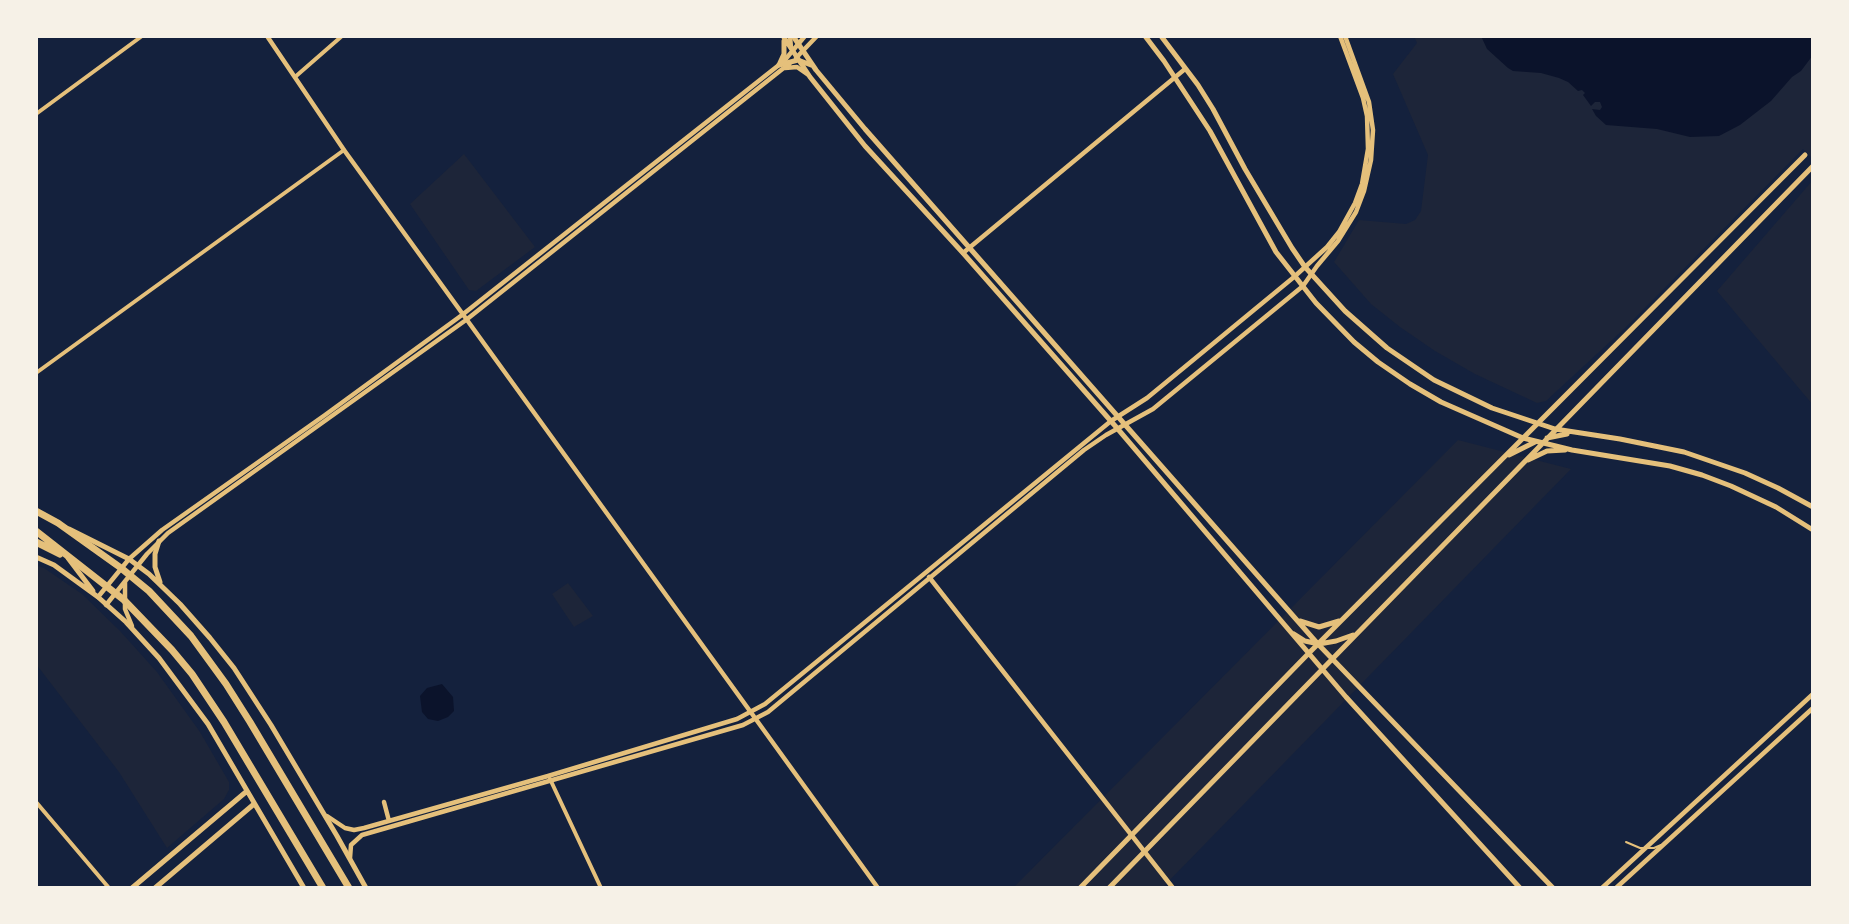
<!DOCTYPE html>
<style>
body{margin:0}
#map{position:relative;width:1849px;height:924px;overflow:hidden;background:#14213d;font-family:Raleway,sans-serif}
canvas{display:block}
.frame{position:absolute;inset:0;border:38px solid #f6f1e7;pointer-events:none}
</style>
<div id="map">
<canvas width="1849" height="924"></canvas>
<div class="frame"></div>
</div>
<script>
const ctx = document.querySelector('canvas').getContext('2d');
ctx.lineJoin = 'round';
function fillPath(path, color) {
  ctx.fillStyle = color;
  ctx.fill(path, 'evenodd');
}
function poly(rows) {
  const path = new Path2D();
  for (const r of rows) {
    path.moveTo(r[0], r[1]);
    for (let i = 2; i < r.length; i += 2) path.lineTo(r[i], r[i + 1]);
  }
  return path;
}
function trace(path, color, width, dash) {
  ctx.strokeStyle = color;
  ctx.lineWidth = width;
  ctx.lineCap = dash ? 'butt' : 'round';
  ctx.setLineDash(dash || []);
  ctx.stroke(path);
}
fillPath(poly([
 [1414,36,1813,36,1813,159,1803,149,1625,328,1546,401,1537,403,1475,374,1435,351,1400,327,1371,304,1334,262,1359,220,1406,224,1415,220,1421,211,1428,155,1393,74,1417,43],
 [464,154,535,247,476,291,469,290,410,204],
 [1813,180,1813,405,1717,291],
 [1458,440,1571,469,1162,888,1013,888],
 [36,565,44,568,82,594,120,631,157,672,200,732,229,782,229,790,224,799,167,848,119,772,36,664],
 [568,583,593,616,574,627,552,594]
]), '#1d2539');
fillPath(poly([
 [1481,36,1813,36,1813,55,1801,71,1792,77,1771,101,1740,125,1719,136,1690,137,1657,129,1606,125,1596,116,1592,109,1600,110,1602,107,1600,102,1595,102,1591,106,1583,95,1585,93,1582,90,1578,91,1568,82,1559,78,1541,73,1513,71,1508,68,1487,49],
 [442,684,453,697,454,711,448,717,438,721,428,719,422,712,420,696,427,688]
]), '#0b132b');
trace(poly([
 [1626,842,1640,848,1654,848,1661,845]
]), '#e5c07b', 2);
trace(poly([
 [295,77,342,36],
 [36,114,142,36],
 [36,373,344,150],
 [550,779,601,888],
 [36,802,109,888]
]), '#e5c07b', 4);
trace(poly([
 [267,36,344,150,878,888],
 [790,36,791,48],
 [796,58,817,36],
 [785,68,797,67,807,74],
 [963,253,1185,69],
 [929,577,1173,888],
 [125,582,125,609,132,626],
 [98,597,129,559,162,530,325,415,462,315,784,61,805,36],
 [106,605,147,554,168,533,466,320,790,63],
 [384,802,389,821],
 [327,816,345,828,354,830,364,828,548,776,737,719,765,704,1111,421,1147,398,1294,277,1327,247,1339,232,1355,203,1362,184,1368,149,1367,116,1363,98,1340,36],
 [350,858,351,845,362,835,743,725,768,712,1084,450,1106,435,1153,409,1303,286,1317,266,1338,241,1356,212,1364,191,1371,160,1373,130,1369,102,1345,36],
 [1602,888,1813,694],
 [1616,888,1813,708]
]), '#e5c07b', 4.5);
trace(poly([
 [783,36,810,77,865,146,963,253,1117,428,1346,697,1520,888],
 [793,36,816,70,865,129,1317,643,1553,888],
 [1145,36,1164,61,1210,131,1276,252,1316,303,1354,342,1378,362,1410,384,1441,402,1523,438,1572,450,1670,466,1702,475,1731,486,1776,507,1813,530],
 [1161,36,1198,85,1213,109,1245,169,1292,248,1305,267,1345,311,1387,348,1434,380,1492,408,1555,429,1620,439,1684,452,1745,473,1778,488,1813,507],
 [779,65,798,60,811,65],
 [779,65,784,54,784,41],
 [1547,438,1567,434],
 [1509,455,1535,442],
 [1528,460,1547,451,1565,450],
 [69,529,129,559,149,574,180,604,210,638,234,668,271,725,337,836,366,888],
 [159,541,155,554,155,567,160,582],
 [36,557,54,565,98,597,126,622,159,658,208,724,304,888],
 [68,558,93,591],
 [1300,621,1319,627,1339,621],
 [1294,634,1305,641,1319,644,1336,641,1353,635],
 [132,888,247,791],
 [155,888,254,804],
 [1080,888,1308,654,1805,155],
 [1109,888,1813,166]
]), '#e5c07b', 5);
trace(poly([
 [36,511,58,523,121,568,149,591,191,636,226,684,250,722,349,888],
 [36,531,124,600,172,650,192,674,224,722,323,888],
 [36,542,60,554]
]), '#e5c07b', 7);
</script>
